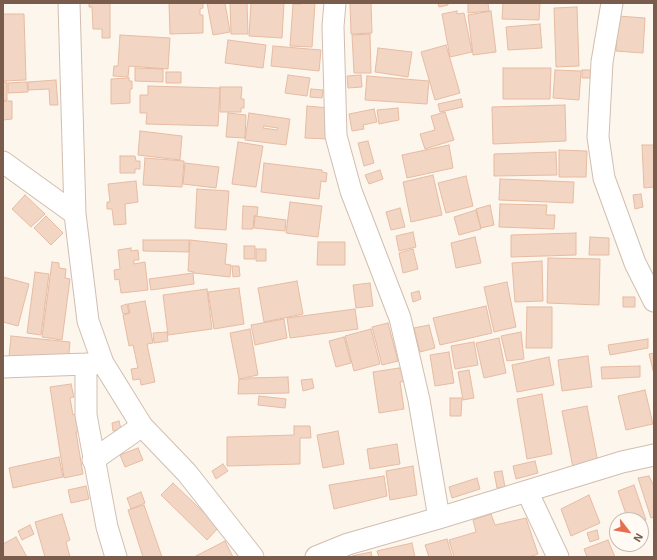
<!DOCTYPE html>
<style>
body{margin:0}
#map{position:relative;width:657px;height:560px;overflow:hidden;background:#fdf6ec;font-family:"Exo 2",sans-serif}
canvas{display:block}
.frame{position:absolute;inset:0;border:4px solid #7a5c4d;pointer-events:none}
.north{position:absolute;left:609px;top:512px;width:40px;height:40px;box-sizing:border-box;background:#fffaf3;border:1px solid #cabbb1;border-radius:50%;rotate:121deg;font-size:11px;font-weight:700;line-height:16px;text-align:center;color:#7a5c4d}
.north::after{content:'';display:block;margin:auto;width:14px;height:18px;background:#e76f51;clip-path:polygon(50% 0,100% 100%,50% 72%,0 100%)}
</style>
<div id="map">
<canvas width="657" height="560"></canvas>
<div class="frame"></div>
<div class="north">N</div>
</div>
<script>
const ctx = document.querySelector('canvas').getContext('2d');
ctx.lineJoin = 'round';
function fillPath(path, color) {
  ctx.fillStyle = color;
  ctx.fill(path, 'evenodd');
}
function poly(rows) {
  const path = new Path2D();
  for (const r of rows) {
    path.moveTo(r[0], r[1]);
    for (let i = 2; i < r.length; i += 2) path.lineTo(r[i], r[i + 1]);
  }
  return path;
}
function trace(path, color, width, dash) {
  ctx.strokeStyle = color;
  ctx.lineWidth = width;
  ctx.lineCap = dash ? 'butt' : 'round';
  ctx.setLineDash(dash || []);
  ctx.stroke(path);
}
const building = poly([
 [89,3,110,3,110,38,102,38,102,29,93,29,92,7,89,7,89,3],
 [169,3,203,3,203,8,200,9,200,15,203,15,203,33,170,34,169,3],
 [207,3,225,3,230,32,213,35,207,3],
 [230,3,247,3,248,34,231,34,230,3],
 [251,3,284,3,282,38,249,36,251,3],
 [301,3,315,3,312,47,290,46,293,4,301,4,301,3],
 [350,3,371,3,372,33,351,34,350,3],
 [438,3,448,3,448,5,439,7,438,3],
 [468,3,488,3,489,11,468,13,468,3],
 [503,3,540,3,539,20,502,19,503,3],
 [577,7,579,66,556,67,554,8,577,7],
 [457,11,457,14,464,13,472,52,450,57,442,14,457,11],
 [491,11,496,52,473,55,468,15,491,11],
 [3,14,24,14,26,80,3,81,3,14],
 [618,16,645,18,643,53,616,51,618,16],
 [540,24,542,48,508,50,506,27,540,24],
 [370,34,371,73,354,73,352,35,370,34],
 [120,35,170,38,168,69,129,66,128,77,113,76,114,66,118,66,120,35],
 [228,40,266,45,263,68,225,63,228,40],
 [446,45,460,93,435,100,421,52,446,45],
 [273,46,321,50,319,71,271,66,273,46],
 [378,48,412,52,408,77,375,72,378,48],
 [135,68,163,69,163,82,135,81,135,68],
 [503,68,551,68,550,99,503,99,503,68],
 [555,70,581,71,579,100,553,98,555,70],
 [582,70,593,70,593,78,582,78,582,70],
 [166,72,181,72,181,83,166,83,166,72],
 [288,75,310,78,307,96,285,93,288,75],
 [361,75,362,87,348,88,347,76,361,75],
 [367,76,429,81,427,104,365,100,367,76],
 [129,78,129,81,132,81,132,89,130,89,130,103,111,104,111,79,129,78],
 [56,80,58,105,50,105,49,89,28,90,28,82,56,80],
 [3,82,7,82,7,100,3,101,3,82],
 [27,82,28,92,8,93,8,83,27,82],
 [148,86,220,88,218,126,146,124,147,113,140,113,140,95,148,95,148,86],
 [220,87,242,87,241,99,244,99,244,108,241,108,241,112,220,112,220,87],
 [311,89,323,90,322,98,310,97,311,89],
 [461,99,463,107,440,112,438,104,461,99],
 [3,101,12,101,12,119,3,120,3,101],
 [565,105,566,141,493,144,492,107,565,105],
 [307,106,329,108,327,139,305,138,307,106],
 [398,108,399,120,379,124,377,110,398,108],
 [374,109,377,122,363,125,364,129,352,131,349,114,374,109],
 [445,112,454,140,425,149,420,134,435,130,431,116,445,112],
 [228,113,246,115,245,138,226,137,228,113],
 [249,113,290,119,286,145,245,140,249,113],
 [264,126,278,128,277,130,263,128,264,126],
 [140,131,182,136,180,160,138,155,140,131],
 [368,141,374,163,364,166,358,143,368,141],
 [238,142,263,146,256,187,232,184,238,142],
 [449,145,453,168,407,178,402,155,449,145],
 [642,145,654,145,654,187,644,188,642,145],
 [559,150,587,151,586,177,559,177,559,150],
 [556,152,557,175,494,176,494,154,556,152],
 [120,156,135,156,136,161,140,161,140,169,135,169,135,173,120,173,120,156],
 [145,158,184,161,182,187,143,185,145,158],
 [185,163,219,167,216,188,183,184,185,163],
 [264,163,322,170,322,172,327,173,326,182,321,181,319,199,261,192,264,163],
 [380,170,383,179,369,184,365,175,380,170],
 [433,175,442,215,411,222,403,182,433,175],
 [466,176,473,206,446,213,438,183,466,176],
 [500,179,574,182,573,203,499,200,500,179],
 [136,181,138,202,125,204,126,224,114,225,112,209,107,209,107,202,110,202,108,184,136,181],
 [197,189,229,191,226,230,195,228,197,189],
 [641,194,643,207,635,209,633,195,641,194],
 [25,195,45,214,31,227,12,209,25,195],
 [290,202,322,206,318,237,286,233,290,202],
 [500,204,547,205,546,215,555,215,554,229,499,227,500,204],
 [490,205,494,225,481,228,476,209,490,205],
 [243,206,258,207,257,216,254,216,253,229,242,229,243,206],
 [400,208,405,227,391,230,386,212,400,208],
 [476,210,481,229,459,235,454,217,476,210],
 [46,216,63,233,51,245,34,228,46,216],
 [255,216,286,220,285,231,254,228,255,216],
 [413,232,416,247,399,251,396,236,413,232],
 [576,233,576,255,511,257,511,235,576,233],
 [475,237,481,263,456,268,451,243,475,237],
 [590,237,609,238,609,255,589,255,590,237],
 [143,240,189,240,189,252,143,251,143,240],
 [190,240,227,244,225,264,231,265,230,277,194,273,194,272,188,271,190,240],
 [318,242,345,242,345,265,317,265,318,242],
 [244,246,255,246,255,259,244,259,244,246],
 [131,248,131,251,138,250,139,260,134,260,134,264,145,262,148,290,121,293,119,279,115,280,114,270,120,269,118,250,131,248],
 [256,249,266,249,266,261,256,261,256,249],
 [413,249,418,269,403,273,399,253,413,249],
 [548,258,600,259,599,305,547,303,548,258],
 [542,261,543,301,515,302,512,263,542,261],
 [52,262,59,263,59,268,66,269,65,278,70,279,62,340,42,337,52,262],
 [232,266,239,266,240,276,233,277,232,266],
 [35,272,49,274,41,335,27,333,35,272],
 [193,273,194,284,151,290,149,279,193,273],
 [3,277,29,284,18,326,3,322,3,277],
 [297,281,303,314,264,322,258,288,297,281],
 [507,282,516,327,494,332,484,287,507,282],
 [370,283,373,306,356,308,353,285,370,283],
 [239,288,244,324,214,329,208,292,239,288],
 [207,289,212,329,168,335,163,295,207,289],
 [419,291,421,299,413,302,411,293,419,291],
 [623,297,635,297,635,307,623,307,623,297],
 [145,301,153,343,147,344,155,382,141,385,140,379,133,380,131,369,138,368,133,345,129,346,123,315,130,313,128,304,145,301],
 [127,304,129,313,123,314,121,306,127,304],
 [486,306,492,333,440,345,433,318,486,306],
 [527,307,552,307,552,348,526,348,527,307],
 [355,309,358,329,290,338,287,318,355,309],
 [284,319,287,338,255,345,251,325,284,319],
 [388,323,398,361,382,365,372,327,388,323],
 [429,325,435,348,420,352,414,328,429,325],
 [250,329,258,375,239,379,230,333,250,329],
 [371,329,380,364,354,371,345,336,371,329],
 [167,332,168,341,154,343,153,333,167,332],
 [521,332,524,359,507,361,501,336,521,332],
 [11,336,70,342,68,362,9,357,11,336],
 [344,337,351,363,336,367,329,341,344,337],
 [499,338,506,373,484,378,476,343,499,338],
 [648,339,648,348,610,355,608,345,648,339],
 [474,342,478,365,455,369,451,346,474,342],
 [449,352,454,383,435,386,430,355,449,352],
 [654,353,654,374,649,354,654,353],
 [588,356,592,387,562,391,558,360,588,356],
 [549,357,554,385,517,392,512,365,549,357],
 [640,366,640,377,602,379,601,367,640,366],
 [399,368,399,369,405,368,407,381,400,382,404,409,379,413,373,372,399,368],
 [469,370,474,398,463,400,458,372,469,370],
 [288,377,289,393,238,394,239,379,248,379,248,378,288,377],
 [312,379,314,388,303,391,301,380,312,379],
 [71,384,74,397,70,398,73,415,76,414,79,432,76,432,83,474,64,478,50,387,71,384],
 [645,390,653,424,626,430,618,396,645,390],
 [542,394,552,454,527,459,517,399,542,394],
 [259,396,286,399,285,408,258,405,259,396],
 [450,398,462,398,461,416,450,416,450,398],
 [587,406,599,468,574,473,562,411,587,406],
 [119,421,121,429,113,431,112,423,119,421],
 [294,426,310,426,311,438,300,438,300,464,227,466,227,437,294,435,294,426],
 [338,431,344,464,323,468,317,435,338,431],
 [397,444,400,464,370,469,367,449,397,444],
 [138,448,143,460,125,467,120,455,138,448],
 [59,457,63,477,13,488,9,468,59,457],
 [535,461,538,473,516,479,513,466,535,461],
 [223,464,228,471,216,479,212,471,223,464],
 [413,466,417,495,390,500,386,471,413,466],
 [502,471,505,487,497,488,494,472,502,471],
 [384,476,387,496,334,509,329,485,384,476],
 [649,476,654,486,654,517,651,518,638,478,649,476],
 [477,478,480,489,452,498,449,487,477,478],
 [173,483,219,527,207,540,161,495,173,483],
 [634,485,646,520,641,522,641,520,628,520,618,491,634,485],
 [86,486,89,499,71,503,68,490,86,486],
 [141,492,145,503,131,509,127,498,141,492],
 [589,495,600,523,571,536,561,509,589,495],
 [144,505,162,557,143,557,128,510,144,505],
 [62,514,70,540,66,542,70,557,45,557,35,522,62,514],
 [491,514,495,525,526,518,538,554,529,557,454,557,449,540,476,532,473,520,491,514],
 [30,525,34,534,22,540,18,531,30,525],
 [597,530,599,539,590,542,587,533,597,530],
 [16,537,27,557,3,557,3,544,16,537],
 [447,539,452,557,429,557,425,545,447,539],
 [608,540,615,557,587,557,584,549,608,540],
 [225,541,233,557,194,557,225,541],
 [412,543,415,557,379,557,377,551,412,543],
 [371,552,372,557,352,557,352,556,371,552]
]);
fillPath(building, '#f3d5c3');
trace(building, '#e6bba3', 1);
const minor = poly([
 [69,3,75,214,88,321,103,363,142,426,187,473,253,557],
 [335,3,333,26,336,136,351,191,400,318,419,400,439,518],
 [612,3,602,62,598,137,604,178,635,263,654,301],
 [3,162,75,214],
 [103,363,86,364,86,415,107,527,116,557],
 [3,367,86,364],
 [93,460,142,426],
 [527,491,558,557],
 [316,557,348,544,439,518,622,462,654,455]
]);
trace(minor, '#d1beb0', 23);
trace(minor, '#fff', 21);
</script>
